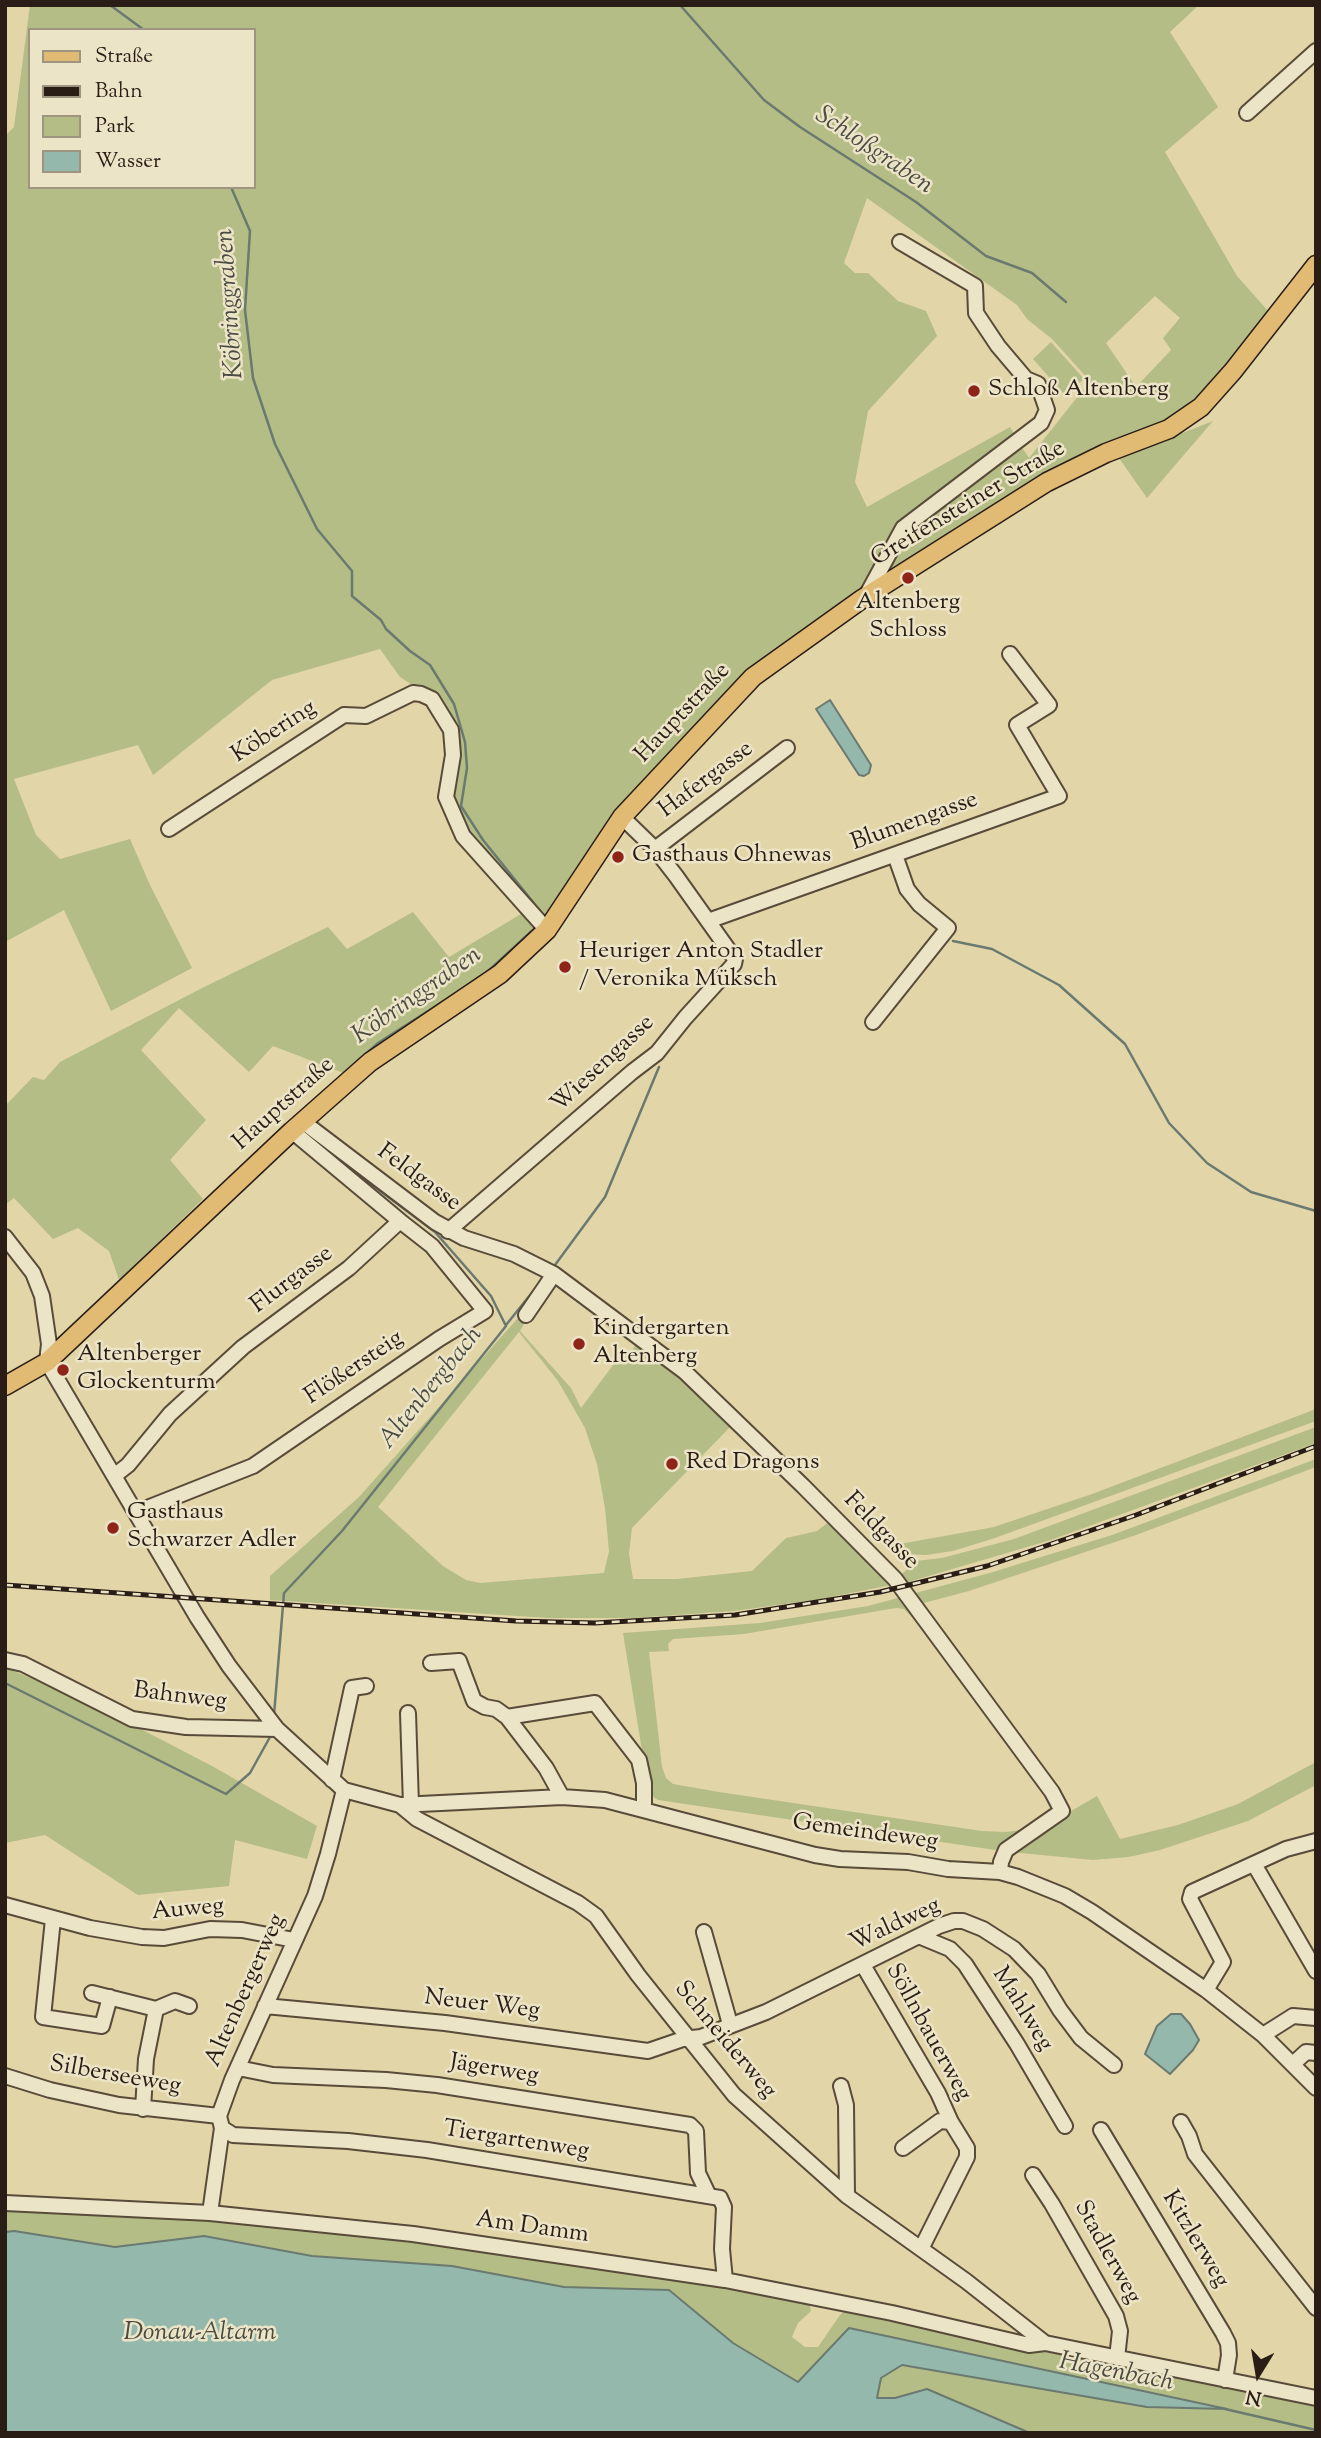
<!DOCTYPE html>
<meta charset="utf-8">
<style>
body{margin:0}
#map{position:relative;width:1321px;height:2438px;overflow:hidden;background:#e2d5a8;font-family:"Sorts Mill Goudy",serif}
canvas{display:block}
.frame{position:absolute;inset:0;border:7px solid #2a1d16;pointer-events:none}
.legend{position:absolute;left:28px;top:28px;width:228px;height:161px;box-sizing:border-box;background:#ece4c6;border:2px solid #9e9480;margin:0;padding:9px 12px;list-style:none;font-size:21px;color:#2a1d16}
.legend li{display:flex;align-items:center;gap:14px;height:35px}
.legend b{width:35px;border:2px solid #9e9480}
.north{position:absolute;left:1223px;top:2340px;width:70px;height:70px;-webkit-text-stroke:5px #ece4c6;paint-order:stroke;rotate:191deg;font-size:19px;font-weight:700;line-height:28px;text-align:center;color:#2a1d16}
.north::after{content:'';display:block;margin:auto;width:24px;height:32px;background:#2a1d16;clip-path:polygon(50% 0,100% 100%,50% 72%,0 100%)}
</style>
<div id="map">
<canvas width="1321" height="2438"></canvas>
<div class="frame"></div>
<ul class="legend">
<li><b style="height:9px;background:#e1ba74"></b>Straße</li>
<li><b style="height:9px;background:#2a1d16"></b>Bahn</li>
<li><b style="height:19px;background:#b5bd86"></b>Park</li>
<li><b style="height:19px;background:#95b8ac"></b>Wasser</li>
</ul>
<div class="north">N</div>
</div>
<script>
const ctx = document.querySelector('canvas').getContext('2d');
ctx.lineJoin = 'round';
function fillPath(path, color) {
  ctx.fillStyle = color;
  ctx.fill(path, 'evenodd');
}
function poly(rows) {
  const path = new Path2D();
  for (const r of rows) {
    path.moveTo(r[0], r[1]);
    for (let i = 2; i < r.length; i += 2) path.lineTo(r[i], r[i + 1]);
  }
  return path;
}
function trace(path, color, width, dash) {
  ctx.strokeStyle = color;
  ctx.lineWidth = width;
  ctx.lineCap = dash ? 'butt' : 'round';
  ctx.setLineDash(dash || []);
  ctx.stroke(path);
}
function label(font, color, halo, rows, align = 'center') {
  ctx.font = font + ' "Sorts Mill Goudy",serif';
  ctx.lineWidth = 5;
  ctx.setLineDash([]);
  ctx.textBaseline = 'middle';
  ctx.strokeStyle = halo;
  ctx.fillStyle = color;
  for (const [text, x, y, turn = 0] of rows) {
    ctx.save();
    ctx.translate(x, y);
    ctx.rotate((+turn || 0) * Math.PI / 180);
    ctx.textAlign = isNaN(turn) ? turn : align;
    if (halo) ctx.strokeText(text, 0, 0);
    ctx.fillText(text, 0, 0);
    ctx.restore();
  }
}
fillPath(poly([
 [30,5,1199,5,1170,32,1218,107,1165,152,1237,276,1269,312,1230,366,1198,398,1162,422,1060,470,872,588,906,530,1019,443,1029,458,1090,381,1052,339,1027,319,1017,305,867,198,844,263,855,273,868,273,898,301,926,311,937,336,868,411,855,482,867,507,1010,427,1016,437,900,525,862,595,747,674,546,924,464,829,449,796,445,707,400,677,380,649,272,680,153,775,138,745,14,779,36,835,60,859,130,839,150,885,192,968,111,1011,64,910,5,942,5,136,14,127],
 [30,30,254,30,254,187,30,187],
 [1155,296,1180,318,1163,338,1171,350,1136,387,1106,343],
 [1051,342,1084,379,1065,395,1033,359],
 [1213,421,1147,498,1119,458],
 [413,912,449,957,521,914,539,931,480,983,346,1074,273,1046,249,1072,179,1008,141,1050,206,1120,170,1160,203,1199,119,1280,109,1251,78,1228,53,1239,14,1198,5,1205,5,1106,33,1077,44,1080,60,1062,204,987,328,927,347,949],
 [518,1318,524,1324,520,1331,571,1388,581,1408,622,1353,633,1349,638,1341,666,1363,733,1424,632,1528,629,1554,633,1579,677,1579,752,1571,786,1538,817,1531,831,1520,896,1584,821,1599,734,1611,634,1618,548,1618,270,1600,270,1576,359,1497],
 [519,1332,558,1381,585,1428,597,1464,605,1508,609,1551,604,1573,480,1583,466,1580,443,1566,378,1507],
 [1316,1409,1316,1421,995,1538,953,1551,926,1555,905,1554,889,1546,994,1527,1092,1494],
 [1316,1427,1316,1443,1051,1540,905,1583,900,1579,903,1573,916,1561,942,1558,1014,1539],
 [1316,1459,1316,1467,1136,1535,969,1591,920,1604,912,1594,993,1572,1112,1535],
 [905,1596,933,1638,904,1609,896,1608,744,1634,673,1639,668,1644,669,1651,649,1652,662,1767,666,1778,673,1784,719,1792,982,1831,1006,1832,1021,1830,1043,1822,1002,1851,658,1800,649,1794,623,1633,760,1623,868,1606],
 [5,1667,110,1713,212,1766,317,1826,307,1859,235,1840,229,1886,138,1895,45,1835,5,1843],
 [1316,1762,1316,1785,1248,1821,1160,1850,1129,1857,1093,1860,1010,1852,1052,1822,1097,1796,1120,1839,1178,1825,1238,1804],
 [5,2205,227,2218,418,2237,709,2279,809,2302,811,2311,798,2323,792,2337,805,2347,818,2347,840,2315,847,2309,1029,2349,1131,2368,1141,2368,1316,2402,1316,2433,1030,2433,927,2389,895,2398,877,2398,881,2378,902,2365,1147,2407,1222,2408,849,2328,799,2382,733,2343,669,2290,564,2287,452,2266,312,2256,204,2236,115,2247,14,2231,5,2232]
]), '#b5bd86');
const water = poly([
 [830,700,871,765,869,773,864,776,859,775,816,709,830,700],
 [1171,2014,1181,2014,1190,2024,1199,2040,1193,2050,1170,2074,1145,2054,1157,2026,1171,2014],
 [14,2231,115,2247,204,2236,312,2256,452,2266,564,2287,669,2290,733,2343,798,2382,849,2328,1227,2409,1147,2407,902,2365,881,2378,877,2398,895,2398,927,2389,1030,2433,5,2433,5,2232,14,2231]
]);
fillPath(water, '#95b8ac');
trace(water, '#6a7a70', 2);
trace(poly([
 [110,5,144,30],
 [680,5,764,100,800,127,916,202,986,256,1032,273,1066,302],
 [231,187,250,231,245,310,253,378,275,444,317,529,352,571,352,596,381,620,386,629,410,651,430,665,454,704,465,742,467,768,461,806,483,840,541,912],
 [953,941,992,949,1059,985,1125,1044,1169,1123,1207,1163,1251,1192,1316,1211],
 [487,972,533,930],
 [347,1071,378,1043,461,990],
 [555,1265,605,1197,659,1067],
 [506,1325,539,1284],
 [5,1683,226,1794,250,1773,270,1737],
 [274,1715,284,1593,342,1531,506,1326,491,1296,435,1232,323,1148],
 [1225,2409,1316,2430]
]), '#6a7a70', 2.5);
const minor = poly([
 [1247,113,1316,51],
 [866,596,903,528,1041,423,1047,410,1038,384,1026,379,998,346,976,313,975,286,900,242],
 [169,829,344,715,366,716,413,693,421,694,432,699,451,730,453,755,446,797,463,836,547,930],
 [655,849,787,748],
 [708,921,1059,796,1017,725,1049,705,1010,654],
 [873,1022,948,928,919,904,907,889,895,855],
 [302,1121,435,1222,464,1238,514,1254,554,1274,685,1372,803,1486,895,1579,1052,1792,1062,1811,1006,1850,1001,1862,1000,1872],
 [448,1231,632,1072,657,1053,685,1018,734,964,735,959,676,876,655,849,622,817],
 [5,1237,33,1273,42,1296,49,1344,47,1362,197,1617,229,1666,277,1729,344,1790,400,1805,562,1797,605,1800,815,1855,840,1859,908,1862,948,1869,1000,1872,1018,1877,1065,1896,1092,1912,1206,1990,1263,2035,1316,2088],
 [526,1315,554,1274],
 [114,1476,128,1465,170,1414,243,1347,349,1268,400,1221,292,1131],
 [137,1512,253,1466,439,1339,485,1311,432,1246,400,1221],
 [5,1660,23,1664,132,1719,186,1727,277,1729],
 [431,1663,459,1661,474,1701,485,1707,496,1709,507,1717,546,1768,562,1797],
 [408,1713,411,1805],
 [507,1717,595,1703,639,1760,644,1783,644,1810],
 [332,1780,352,1688,366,1686],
 [400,1805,417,1819,578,1903,596,1916,638,1975,734,2095,847,2196,966,2281,1045,2343],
 [1254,1864,1316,1971],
 [5,1905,90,1928,142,1937,164,1938,210,1929,242,1930,294,1940],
 [53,1919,43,2017,102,2026,110,1997],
 [704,1932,730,2024],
 [921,1937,950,1949,965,1964,1017,2044,1065,2126],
 [863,1965,938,2093,951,2122],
 [1206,1990,1223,1962,1190,1899,1192,1892,1286,1849,1316,1841],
 [92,1993,156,2009,146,2059,143,2109],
 [265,2006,445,2023,648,2051,683,2039,701,2037,766,2012,939,1926,954,1921,963,1921,983,1929,1014,1949,1038,1974,1060,2010,1081,2038,1114,2065],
 [156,2009,175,2001,189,2006],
 [1263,2035,1293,2016,1316,2018],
 [1293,2064,1306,2052,1316,2053],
 [238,2068,273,2075,386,2080,437,2085,690,2125,696,2131,698,2173,709,2196],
 [5,2076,50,2090,119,2105,219,2116],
 [841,2086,846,2105,847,2196],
 [1181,2122,1189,2136,1195,2154,1316,2308],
 [222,2128,233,2135,348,2141,427,2150,720,2198,724,2207,722,2249,725,2280],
 [1101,2130,1223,2333,1228,2343,1229,2355,1225,2380],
 [903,2148,940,2121,951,2122,967,2148,967,2157,921,2249],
 [1033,2175,1052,2204,1116,2316,1120,2331,1117,2358],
 [5,2203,210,2213,413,2234,725,2280,892,2313,1029,2345,1045,2343,1316,2398],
 [210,2213,222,2128,219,2116,232,2080,315,1896,328,1854,344,1790]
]);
const major = poly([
 [5,1386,47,1362,292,1131,370,1062,500,974,547,930,622,817,753,677,862,599,1047,482,1106,453,1169,429,1201,407,1233,371,1316,265]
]);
trace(minor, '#584b3a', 18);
trace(major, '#2a1d16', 21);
trace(minor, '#ece4c6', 14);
trace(major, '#e1ba74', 18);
const rail = poly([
 [5,1585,516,1621,595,1623,735,1615,880,1592,987,1566,1136,1515,1316,1446]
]);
trace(rail, '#2a1d16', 5);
trace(rail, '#ece4c6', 2.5, [8]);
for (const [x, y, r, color] of [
 [974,391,7,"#8f2418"],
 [908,578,7,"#8f2418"],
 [618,857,7,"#8f2418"],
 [565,967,7,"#8f2418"],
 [579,1344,7,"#8f2418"],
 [63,1370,7,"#8f2418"],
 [672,1464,7,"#8f2418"],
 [113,1528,7,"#8f2418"]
]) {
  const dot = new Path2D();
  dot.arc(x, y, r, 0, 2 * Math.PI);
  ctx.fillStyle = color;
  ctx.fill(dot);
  trace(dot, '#ece4c6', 2.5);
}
label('24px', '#2a1d16', '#ece4c6', [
 ["Schloß Altenberg",988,391],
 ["Altenberg",908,604,"center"],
 ["Schloss",908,632,"center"],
 ["Gasthaus Ohnewas",632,857],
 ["Heuriger Anton Stadler",579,953],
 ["/ Veronika Müksch",579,981],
 ["Kindergarten",593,1330],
 ["Altenberg",593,1358],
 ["Altenberger",77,1356],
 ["Glockenturm",77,1384],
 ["Red Dragons",686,1464],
 ["Gasthaus",127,1514],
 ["Schwarzer Adler",127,1542]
], 'left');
label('24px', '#2a1d16', '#ece4c6', [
 ["Greifensteiner Straße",969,505,-31],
 ["Hauptstraße",684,714,-47],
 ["Köbering",275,733,-33],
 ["Hafergasse",707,781,-37],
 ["Blumengasse",915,823,-20],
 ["Wiesengasse",604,1065,-43],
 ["Hauptstraße",285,1105,-42],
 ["Feldgasse",418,1179,36],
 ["Flurgasse",293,1281,-37],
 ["Flößersteig",355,1369,-34],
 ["Feldgasse",880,1532,46],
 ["Bahnweg",180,1698,7],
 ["Gemeindeweg",865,1834,8],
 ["Auweg",188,1911,-5],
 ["Waldweg",896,1926,-25],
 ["Altenbergerweg",247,1991,-66],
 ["Neuer Weg",482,2006,7],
 ["Mahlweg",1021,2010,58],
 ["Söllnbauerweg",927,2033,61],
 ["Schneiderweg",724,2041,50],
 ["Jägerweg",494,2071,9],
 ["Silberseeweg",115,2077,10],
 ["Tiergartenweg",516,2142,9],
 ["Am Damm",532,2229,8],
 ["Kitzlerweg",1194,2240,59],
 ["Stadlerweg",1106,2253,61]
]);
label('italic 26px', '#4a4c43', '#ece4c6', [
 ["Schloßgraben",873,152,34],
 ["Köbringgraben",232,304,-94],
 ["Köbringgraben",418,997,-35],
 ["Altenbergbach",432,1389,-51],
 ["Donau-Altarm",200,2335],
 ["Hagenbach",1116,2374,11]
]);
</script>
